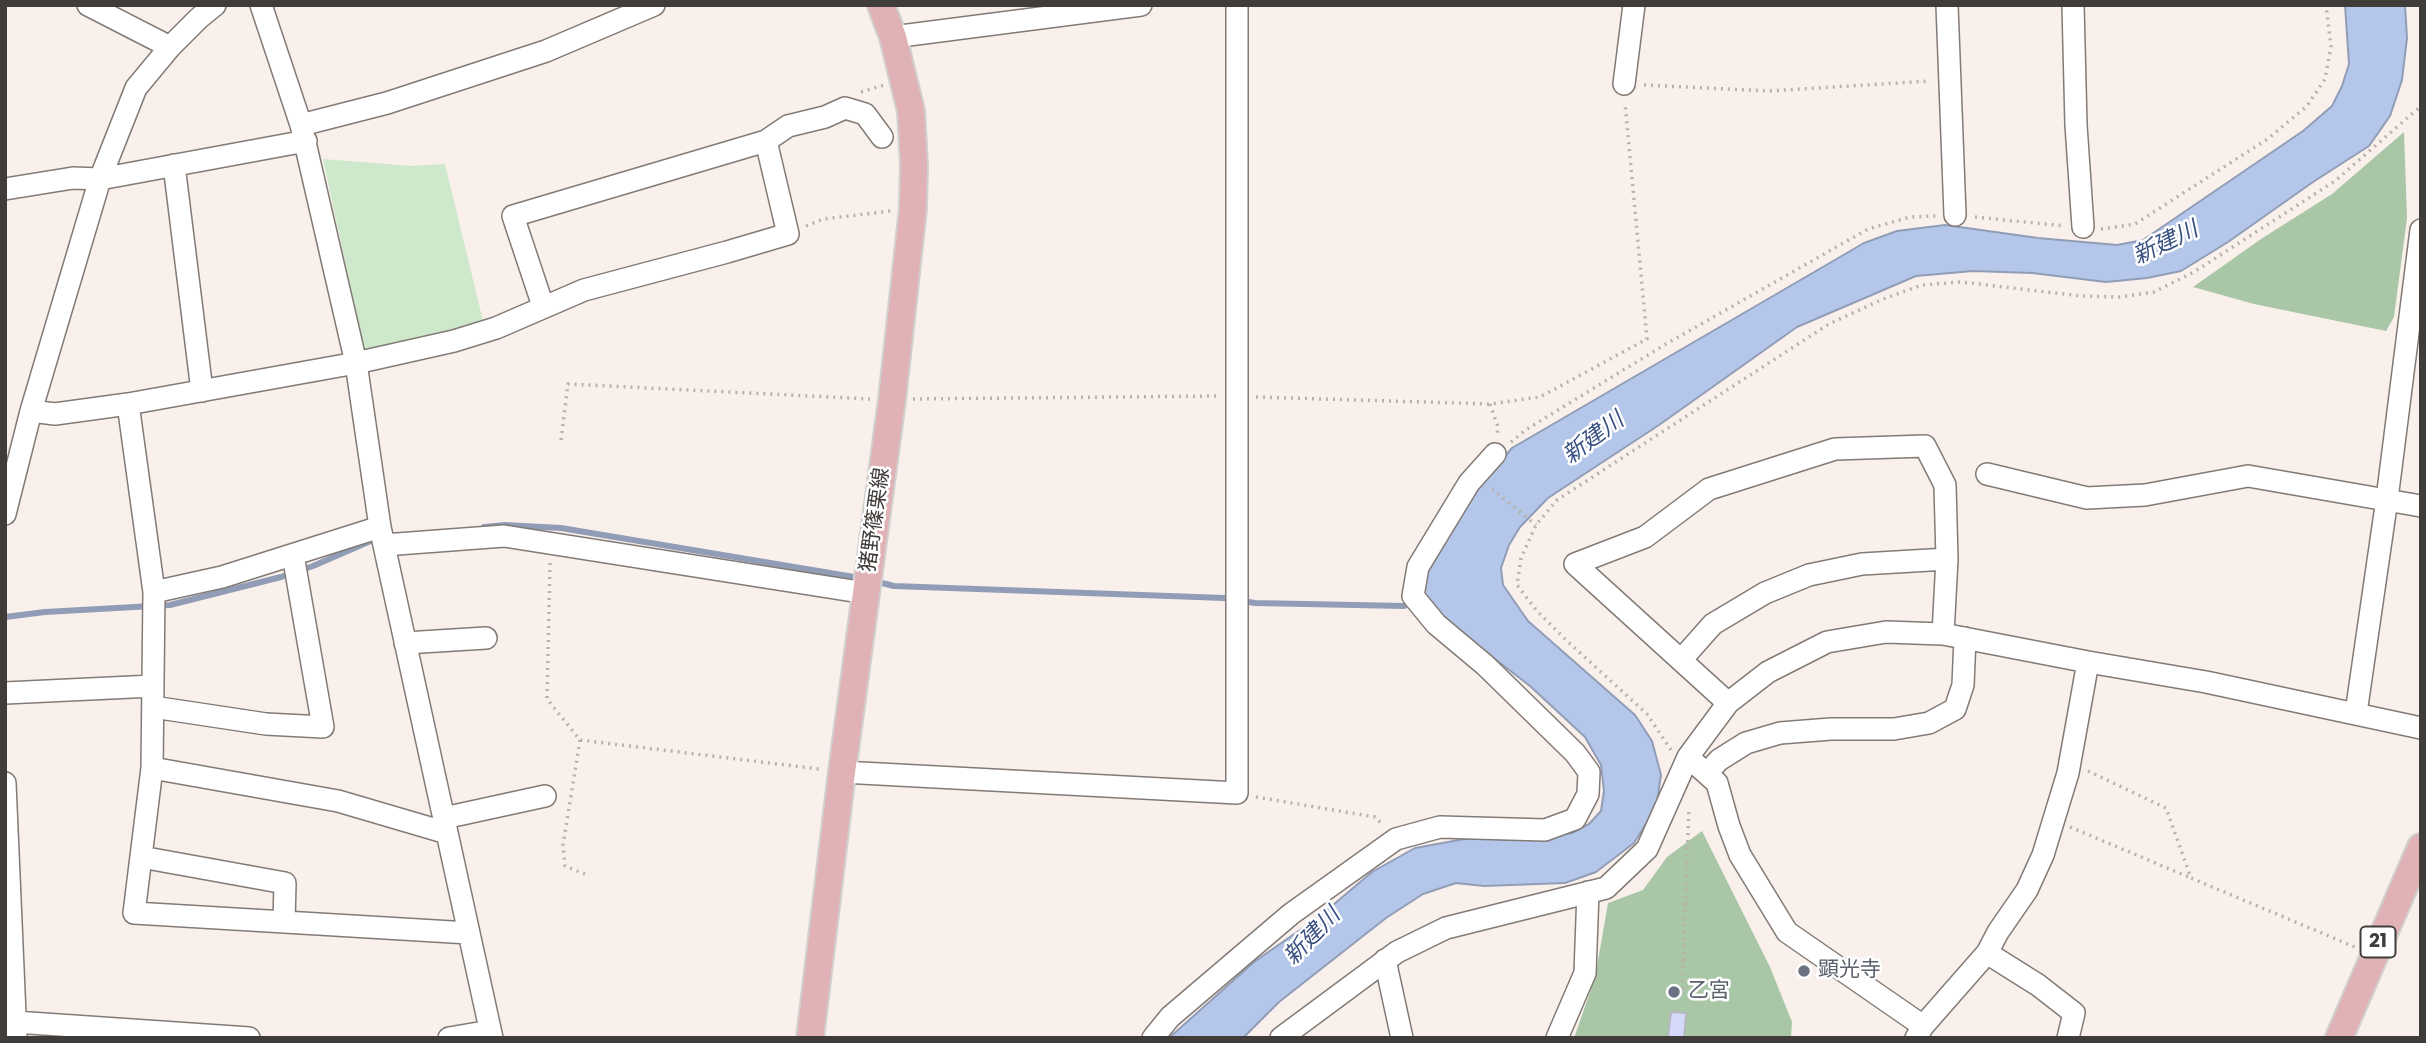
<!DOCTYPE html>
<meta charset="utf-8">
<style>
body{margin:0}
#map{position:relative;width:2426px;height:1043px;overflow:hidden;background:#faf0eb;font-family:Poppins,sans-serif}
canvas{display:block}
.frame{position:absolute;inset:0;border:7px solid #403c3a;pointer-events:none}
</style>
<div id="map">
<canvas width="2426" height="1043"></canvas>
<div class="frame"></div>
</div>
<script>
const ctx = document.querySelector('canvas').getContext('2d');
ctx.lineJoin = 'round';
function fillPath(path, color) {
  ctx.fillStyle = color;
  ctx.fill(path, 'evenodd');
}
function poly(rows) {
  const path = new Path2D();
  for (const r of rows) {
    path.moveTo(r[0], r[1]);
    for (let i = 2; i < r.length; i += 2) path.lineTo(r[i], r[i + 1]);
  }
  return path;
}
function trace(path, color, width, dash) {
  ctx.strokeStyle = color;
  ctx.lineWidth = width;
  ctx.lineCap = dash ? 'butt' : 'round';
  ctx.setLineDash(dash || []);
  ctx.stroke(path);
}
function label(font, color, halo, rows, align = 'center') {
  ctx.font = font + ' Poppins,"Noto Sans JP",sans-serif';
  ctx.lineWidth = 5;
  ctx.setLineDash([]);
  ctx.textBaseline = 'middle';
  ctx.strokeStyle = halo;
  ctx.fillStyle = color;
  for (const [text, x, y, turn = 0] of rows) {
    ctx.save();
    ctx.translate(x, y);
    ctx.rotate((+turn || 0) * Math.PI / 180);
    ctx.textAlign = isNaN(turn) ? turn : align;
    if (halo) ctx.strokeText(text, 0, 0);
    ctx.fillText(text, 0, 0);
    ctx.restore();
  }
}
fillPath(poly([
 [323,159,411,166,445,164,484,325,365,355]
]), '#cee8cc');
fillPath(poly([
 [2404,132,2407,218,2394,317,2386,331,2254,304,2193,287,2261,239,2332,194],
 [1702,831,1770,967,1792,1022,1791,1038,1574,1038,1595,978,1608,903,1643,890,1667,857]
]), '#a9c7a6');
const water = poly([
 [2345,5,2405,5,2407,38,2402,80,2390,116,2369,146,2313,182,2228,242,2181,271,2147,278,2106,282,2032,273,1973,271,1916,276,1797,327,1659,425,1548,498,1520,527,1509,545,1501,568,1503,585,1528,621,1635,715,1652,741,1661,775,1656,808,1634,843,1596,872,1565,883,1484,886,1456,883,1423,894,1386,918,1279,1002,1243,1038,1169,1038,1254,962,1320,916,1372,872,1415,848,1470,838,1518,840,1572,833,1589,824,1601,811,1604,791,1601,765,1585,737,1530,686,1434,612,1423,596,1427,573,1472,496,1512,448,1864,243,1897,231,1945,225,2038,238,2117,245,2143,240,2303,131,2332,106,2342,86,2349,64,2345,5]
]);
fillPath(water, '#b4c7eb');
trace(water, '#919db6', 2);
trace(poly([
 [484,527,505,525,561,528,860,578],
 [874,581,894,586,1224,598,1255,603,1404,606,1414,602],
 [5,617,45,612,170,605,281,577,313,566,373,540]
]), '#919db6', 6);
const building = poly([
 [1671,1012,1686,1013,1684,1038,1668,1038,1671,1012]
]);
fillPath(building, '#d6dafa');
trace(building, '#b6b7c0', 2);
const minor = poly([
 [88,5,170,47],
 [261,5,301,125,356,363,380,527,492,1038],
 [1947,5,1955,215],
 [2073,5,2076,125,2083,227],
 [893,37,1141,5],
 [1624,84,1634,5],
 [301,125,387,103,546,51,654,5],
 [174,165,202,391],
 [5,189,73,178,100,179,306,141],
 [543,306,513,216,766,141,788,126,825,117,845,108,865,114,882,137],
 [128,404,154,592,152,768,134,913,469,933],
 [31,411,55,414,128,404,356,363,454,341,496,328,584,290,727,252,788,234,766,141],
 [1987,474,2087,498,2145,495,2248,476,2421,506],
 [5,514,31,411,100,179,136,88,170,47,199,18,215,5],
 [384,545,504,536,866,593],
 [154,592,222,577,380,527],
 [405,643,486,638],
 [1681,660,1713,624,1765,593,1809,575,1862,564,1947,559],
 [5,693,153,686],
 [1728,703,1575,564,1645,537,1709,489,1835,449,1925,446,1945,485,1947,559,1943,634],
 [153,707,266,724,323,727,293,555],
 [2356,713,2387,499,2421,230],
 [1688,757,1717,783,1729,826,1740,855,1787,932,1923,1026],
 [152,768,338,801,447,833],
 [842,772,1237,793,1237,5],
 [1707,773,1719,760,1746,743,1780,733,1831,729,1894,729,1929,723,1955,709,1963,685,1965,638],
 [5,783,16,1038],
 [444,818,545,796],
 [141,857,285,883,284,922],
 [1987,953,2038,985,2074,1013,2068,1038],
 [1385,960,1402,1038],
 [15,1022,249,1038],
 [449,1038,490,1031],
 [1153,1038,1170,1017,1291,914,1396,839,1440,827,1545,830,1575,819,1588,794,1589,772,1575,753,1485,665,1436,624,1413,596,1418,567,1469,483,1495,454],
 [1281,1038,1397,952,1446,928,1606,888,1647,849,1688,757,1728,703,1768,672,1827,642,1886,632,1943,634,2088,662,2206,682,2421,728],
 [1557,1038,1585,973,1588,892],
 [1916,1038,1923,1026,1987,953,1998,932,2027,890,2043,855,2068,773,2088,662]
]);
const major = poly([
 [810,1038,842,772,892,400,913,208,914,164,911,111,893,37,881,5],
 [2339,1038,2421,847]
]);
trace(minor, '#827a75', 24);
trace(major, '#d1d0d0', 30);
trace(poly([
 [1644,85,1769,91,1930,81],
 [861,92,884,85],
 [1975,217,2065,226],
 [806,226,823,219,891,211],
 [2101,229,2135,224,2269,138,2307,106,2325,79,2331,47,2326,5],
 [1256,397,1490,404,1540,397,1647,339,1625,103],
 [913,399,1217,396],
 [1490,404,1498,427,1497,436],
 [561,440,568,384,870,399],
 [1511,442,1527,429,1666,344,1868,229,1910,217,1936,216],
 [1492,489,1536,525],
 [550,563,547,699,580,740,819,769],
 [580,740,563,845,565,866,587,875],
 [1671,750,1647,714,1567,641,1537,611,1517,585,1521,558,1536,525,1557,500,1829,324,1883,299,1922,285,1961,282,2081,296,2120,297,2154,292,2194,272,2335,181,2421,106],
 [2088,771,2166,808,2191,878,2355,947],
 [1256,797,1375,817,1383,825],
 [2070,827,2191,878],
 [1682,989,1689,808]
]), '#b8b0ac', 3.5, [2, 5]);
trace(minor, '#fff', 21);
trace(major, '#e0b2b5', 26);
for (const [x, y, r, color] of [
 [1804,971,7,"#6b7280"],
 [1674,992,7,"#6b7280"]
]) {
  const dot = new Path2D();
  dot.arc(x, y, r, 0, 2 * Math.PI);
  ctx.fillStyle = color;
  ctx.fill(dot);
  trace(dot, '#fff', 2.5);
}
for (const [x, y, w] of [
 [2378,942,35]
]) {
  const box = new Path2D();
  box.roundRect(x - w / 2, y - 15.5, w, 31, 5);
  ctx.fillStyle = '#fff';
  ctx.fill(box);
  trace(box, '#403c3a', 2);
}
label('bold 19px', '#403c3a', null, [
 ["21",2378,942]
]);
label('21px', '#403c3a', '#fff', [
 ["猪野篠栗線",876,520,-82]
]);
label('21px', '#5b616d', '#fff', [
 ["顕光寺",1818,971],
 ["乙宮",1688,992]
], 'left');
label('italic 23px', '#395182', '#fff', [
 ["新建川",2166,244,-26],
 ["新建川",1594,439,-37],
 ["新建川",1313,937,-46]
]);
</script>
